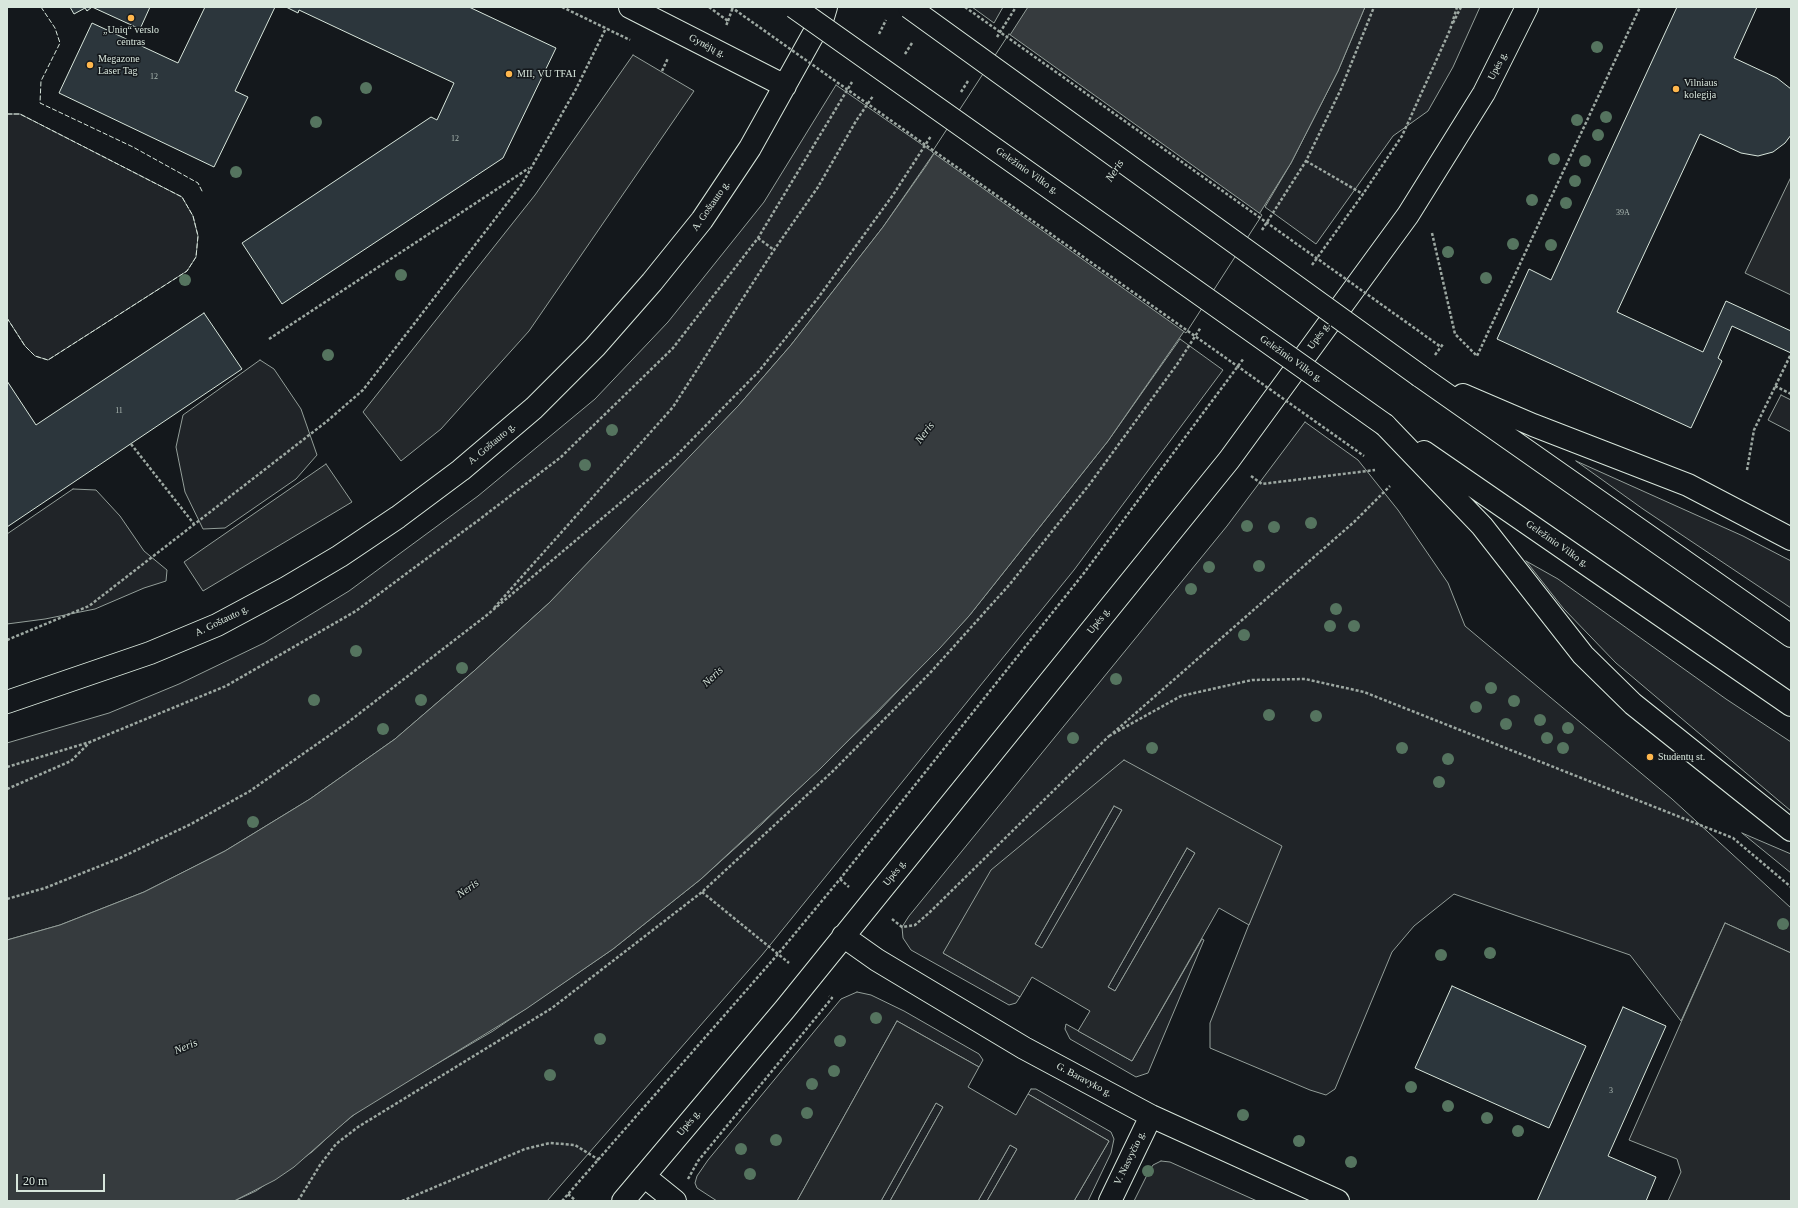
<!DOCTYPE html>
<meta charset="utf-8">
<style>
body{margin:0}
#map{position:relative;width:1798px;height:1208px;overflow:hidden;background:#14181c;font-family:Georgia,serif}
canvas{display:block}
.frame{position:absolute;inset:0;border:8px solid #d8e6dc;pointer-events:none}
.scale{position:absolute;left:16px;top:1174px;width:89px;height:18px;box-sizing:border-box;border:2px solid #d8e6dc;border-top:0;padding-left:5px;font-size:12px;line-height:14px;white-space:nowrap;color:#d8e6dc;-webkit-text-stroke:3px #14181c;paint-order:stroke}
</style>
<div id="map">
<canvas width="1798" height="1208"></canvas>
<div class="frame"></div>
<div class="scale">20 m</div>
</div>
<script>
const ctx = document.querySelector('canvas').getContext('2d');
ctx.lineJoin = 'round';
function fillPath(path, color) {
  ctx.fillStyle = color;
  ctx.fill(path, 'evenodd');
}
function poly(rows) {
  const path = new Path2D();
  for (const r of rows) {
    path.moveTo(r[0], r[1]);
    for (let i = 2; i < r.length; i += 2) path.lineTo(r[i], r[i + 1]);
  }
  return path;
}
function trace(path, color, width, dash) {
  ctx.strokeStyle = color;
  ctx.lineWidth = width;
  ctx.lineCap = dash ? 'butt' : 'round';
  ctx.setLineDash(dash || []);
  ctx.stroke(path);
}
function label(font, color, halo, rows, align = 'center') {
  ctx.font = font + ' Georgia,serif';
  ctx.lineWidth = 3;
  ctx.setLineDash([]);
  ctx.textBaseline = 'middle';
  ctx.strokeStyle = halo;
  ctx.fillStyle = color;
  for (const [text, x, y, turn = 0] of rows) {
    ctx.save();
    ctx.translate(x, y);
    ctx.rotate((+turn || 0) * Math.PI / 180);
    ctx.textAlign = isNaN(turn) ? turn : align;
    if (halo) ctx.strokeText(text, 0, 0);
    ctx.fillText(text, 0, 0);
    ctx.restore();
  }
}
const green = poly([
 [972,7,1003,7,994,23,972,7],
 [1365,7,1480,7,1453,67,1428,111,1393,136,1316,244,1265,207,1291,163,1338,71,1365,7],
 [836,85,934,153,883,227,791,345,739,405,617,534,549,603,474,671,395,739,310,799,225,851,144,892,60,925,7,940,7,743,109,713,179,684,264,643,349,591,478,496,595,399,668,322,764,202,836,85],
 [7,114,20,114,182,197,193,216,198,236,196,257,187,271,48,360,35,356,25,346,7,318,7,114],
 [1180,339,1223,370,1074,570,762,955,547,1201,234,1201,256,1191,312,1152,340,1126,365,1106,493,1031,613,949,701,879,762,824,878,712,969,616,1108,441,1180,339],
 [260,360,274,369,301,409,317,455,296,479,225,528,203,529,185,492,176,447,183,415,260,360],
 [1781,395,1791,400,1791,432,1768,420,1781,395],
 [1305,422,1358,460,1398,510,1448,583,1465,626,1672,799,1791,908,1791,953,1725,923,1681,1021,1630,955,1454,894,1414,926,1392,952,1335,1089,1326,1095,1310,1090,1210,1048,1210,1023,1261,894,1124,760,943,953,1020,997,1016,1003,1009,1005,911,950,903,938,902,927,909,916,1227,526,1305,422],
 [1576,461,1743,536,1791,561,1791,608,1643,509,1576,461],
 [73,489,96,490,120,516,144,551,167,570,166,581,144,588,95,609,45,619,7,624,7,534,73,489],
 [1526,561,1558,579,1726,699,1791,742,1791,811,1616,663,1563,608,1526,561],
 [1114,806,1122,810,1042,949,1035,944,1114,806],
 [1742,833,1791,854,1791,873,1742,833],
 [1187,848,1195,853,1115,991,1108,987,1187,848],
 [1202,939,1204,940,1148,1073,1136,1077,1070,1039,1065,1029,1066,1024,1132,1061,1202,939],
 [857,992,871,995,904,1011,979,1054,983,1060,979,1067,897,1021,797,1201,717,1201,697,1188,695,1183,697,1176,708,1160,841,999,857,992],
 [1031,1089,1036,1089,1111,1132,1114,1139,1111,1153,1088,1201,1074,1201,1109,1141,1028,1094,1031,1089],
 [936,1103,943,1107,890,1201,881,1201,936,1103],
 [1010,1145,1017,1149,987,1201,978,1201,1010,1145],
 [1161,1161,1170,1162,1257,1201,1134,1201,1149,1171,1153,1165,1161,1161]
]);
fillPath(green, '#202428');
trace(green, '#939e99', 1);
const parking = poly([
 [633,55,694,91,529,331,441,429,401,461,363,412,535,195,633,55],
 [1791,177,1791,295,1745,273,1791,177],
 [326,464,352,502,203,591,184,562,326,464],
 [1124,760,1282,846,1249,925,1219,908,1132,1061,1078,1031,1090,1011,1032,977,1020,997,943,953,991,870,1124,760],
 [1114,806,1122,810,1042,948,1035,944,1114,806],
 [1187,848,1195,853,1115,991,1108,987,1187,848],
 [1725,923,1791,953,1791,1201,1668,1201,1681,1172,1677,1159,1629,1140,1725,923],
 [897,1021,979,1067,968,1087,1016,1115,1028,1094,1109,1141,1074,1201,987,1201,1017,1149,1010,1145,978,1201,890,1201,943,1107,936,1103,881,1201,797,1201,897,1021]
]);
fillPath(parking, '#24282b');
trace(parking, '#939e99', 1);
const water = poly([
 [1028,7,1365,7,1338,71,1291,163,1203,304,1108,441,969,616,940,648,820,769,701,879,613,949,526,1009,352,1116,294,1167,275,1180,234,1201,7,1201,7,940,60,925,144,892,225,851,310,799,395,739,474,671,549,603,739,405,791,345,883,227,926,166,1028,7]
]);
fillPath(water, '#363b3e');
trace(water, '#939e99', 1);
const pier = poly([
 [1009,34,1262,215,1186,333,932,152,1009,34]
]);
fillPath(pier, '#14181c');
trace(pier, '#939e99', 1);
const building = poly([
 [70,7,92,7,87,11,85,8,74,14,70,7],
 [92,7,150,7,140,29,92,7],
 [205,7,275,7,235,91,248,97,214,167,59,93,92,23,178,63,205,7],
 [286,7,469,7,556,48,503,158,282,304,242,243,431,117,437,120,454,83,299,10,298,13,286,7],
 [1677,7,1757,7,1734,58,1777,78,1791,89,1791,135,1785,143,1773,152,1758,156,1741,153,1700,134,1617,312,1703,352,1726,301,1791,331,1791,353,1732,326,1718,358,1722,361,1691,428,1497,339,1529,269,1551,280,1677,7],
 [204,313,242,369,7,527,7,381,36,425,204,313],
 [1452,986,1586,1046,1549,1128,1415,1068,1452,986],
 [1623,1007,1666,1026,1608,1156,1656,1177,1646,1201,1537,1201,1623,1007]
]);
fillPath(building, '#2c363c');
trace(building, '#d8e6dc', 1);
const minor = poly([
 [843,936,877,960,1024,1048,1151,1116,1338,1201],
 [644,1176,675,1201],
 [623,1201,785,1009,1229,460,1408,215,1484,93,1527,7],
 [1110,1201,1151,1116]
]);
const major = poly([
 [630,7,785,86],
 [7,702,150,653,217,625,286,588,340,556,398,517,461,470,534,408,595,347,652,282,702,220,750,148,823,17,826,7]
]);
const highway = poly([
 [1420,376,1791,636],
 [1463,395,1533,425,1688,485,1791,539],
 [1385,425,1482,526,1583,655,1633,704,1791,830],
 [1424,452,1791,705]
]);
trace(minor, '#d8e6dc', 24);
trace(major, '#d8e6dc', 24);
trace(highway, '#d8e6dc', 24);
trace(poly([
 [562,7,630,40],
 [709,7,728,21,726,26],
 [728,21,733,7],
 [1453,23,1461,7],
 [879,34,886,20],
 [997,37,1016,7],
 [905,54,912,43],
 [662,71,668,58],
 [961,92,968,81],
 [1306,161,1363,194],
 [1262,230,1306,161,1341,89,1374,7],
 [1432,233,1455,334,1477,356,1640,7],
 [758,238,774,250],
 [1312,265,1363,194,1402,136,1450,30,1457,7],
 [269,339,529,168],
 [1435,355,1443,344],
 [1775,386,1791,394],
 [131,444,194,524],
 [1747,470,1754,430,1791,354],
 [1251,476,1262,484,1375,470],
 [494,608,673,407,774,250,818,187,856,121,873,96],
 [7,640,89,606,326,422,363,390,522,184,576,89,606,28],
 [1113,733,1354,522,1390,486],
 [1109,736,1181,696,1252,680,1305,679,1364,692,1733,838,1791,887],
 [7,767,90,742,226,686,356,611,480,519,561,457,673,348,758,238,852,82],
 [7,789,71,761,90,742],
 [840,879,849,887],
 [702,892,789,963],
 [7,899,45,888,120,858,191,824,250,791,347,723,487,615,675,457,759,371,818,298,893,195,931,136],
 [892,919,902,927,915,925,929,913,1109,736],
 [688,1179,698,1161,832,998,829,996],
 [568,1194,576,1201],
 [298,1201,320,1165,336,1144,358,1127,552,1008,702,892,833,771,930,673,1010,584,1089,485,1178,363,1201,327],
 [402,1201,525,1149,550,1143,575,1145,599,1160],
 [562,1201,778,954,840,879,1084,573,1244,358]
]), '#9da8a2', 2.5, [3, 2]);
trace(minor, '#14181c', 22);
trace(major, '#14181c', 22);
trace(highway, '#14181c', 22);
const highwayBridge = poly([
 [794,7,1385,425],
 [909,7,1420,376]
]);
trace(highwayBridge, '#d8e6dc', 24, []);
trace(poly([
 [731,7,1364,456],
 [965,7,1441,347]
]), '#9da8a2', 2.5, [3, 2]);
trace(highwayBridge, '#14181c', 22);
trace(poly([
 [41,7,55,28,60,43,41,81,40,103,133,147,198,183,203,193],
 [7,114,20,114,182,197,193,216,198,236,196,257,187,271,48,360,35,356,25,346,7,318]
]), '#d8e6dc', 1, [5, 2]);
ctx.fillStyle = '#55745f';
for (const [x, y] of [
 [1597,47],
 [366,88],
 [1606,117],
 [1577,120],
 [316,122],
 [1598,135],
 [1554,159],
 [1585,161],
 [236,172],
 [1575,181],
 [1532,200],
 [1566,203],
 [1513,244],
 [1551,245],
 [1448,252],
 [401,275],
 [1486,278],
 [185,280],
 [328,355],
 [612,430],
 [585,465],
 [1311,523],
 [1247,526],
 [1274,527],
 [1259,566],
 [1209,567],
 [1191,589],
 [1336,609],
 [1330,626],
 [1354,626],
 [1244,635],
 [356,651],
 [462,668],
 [1116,679],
 [1491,688],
 [314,700],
 [421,700],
 [1514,701],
 [1476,707],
 [1269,715],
 [1316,716],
 [1540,720],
 [1506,724],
 [1568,728],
 [383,729],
 [1073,738],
 [1547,738],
 [1152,748],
 [1402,748],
 [1563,748],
 [1448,759],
 [1439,782],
 [253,822],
 [1783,924],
 [1490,953],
 [1441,955],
 [876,1018],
 [600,1039],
 [840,1041],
 [834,1071],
 [550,1075],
 [812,1084],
 [1411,1087],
 [1448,1106],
 [807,1113],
 [1243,1115],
 [1487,1118],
 [1518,1131],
 [776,1140],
 [1299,1141],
 [741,1149],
 [1351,1162],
 [1148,1171],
 [750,1174]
]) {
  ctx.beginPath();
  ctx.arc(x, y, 6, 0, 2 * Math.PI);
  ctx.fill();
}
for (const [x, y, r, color] of [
 [131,18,4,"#ffb74d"],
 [90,65,4,"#ffb74d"],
 [509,74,4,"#ffb74d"],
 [1676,89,4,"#ffb74d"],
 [1650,757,4,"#ffb74d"]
]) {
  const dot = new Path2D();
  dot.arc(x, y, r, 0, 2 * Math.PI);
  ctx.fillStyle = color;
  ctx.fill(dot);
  trace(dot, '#14181c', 1.5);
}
label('8px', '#adbab4', null, [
 ["12",154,77],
 ["12",455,139],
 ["39A",1623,213],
 ["11",119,411],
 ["3",1611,1091]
]);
label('10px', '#d8e6dc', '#14181c', [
 ["„Uniq“ verslo",131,30,"center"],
 ["centras",131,42,"center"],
 ["Megazone",98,59],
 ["Laser Tag",98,71],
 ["MII, VU TFAI",517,74],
 ["Vilniaus",1684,83],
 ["kolegija",1684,95],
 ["Studentų st.",1658,757]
], 'left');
label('10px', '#d8e6dc', '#14181c', [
 ["Gynėjų g.",707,46,27],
 ["Upės g.",1498,66,-62],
 ["Geležinio Vilko g.",1027,171,35],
 ["A. Goštauto g.",711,206,-55],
 ["Upės g.",1319,336,-54],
 ["Geležinio Vilko g.",1291,359,35],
 ["A. Goštauto g.",492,444,-40],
 ["Geležinio Vilko g.",1557,544,35],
 ["A. Goštauto g.",222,621,-26],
 ["Upės g.",1099,621,-51],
 ["Upės g.",895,873,-51],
 ["G. Baravyko g.",1084,1080,28],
 ["Upės g.",689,1123,-50],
 ["V. Nasvyčio g.",1130,1158,-64]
]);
label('italic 11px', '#d8e6dc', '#14181c', [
 ["Neris",1115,171,-57],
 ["Neris",925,433,-53],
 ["Neris",713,677,-44],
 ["Neris",468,889,-36],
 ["Neris",186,1047,-22]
]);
</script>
